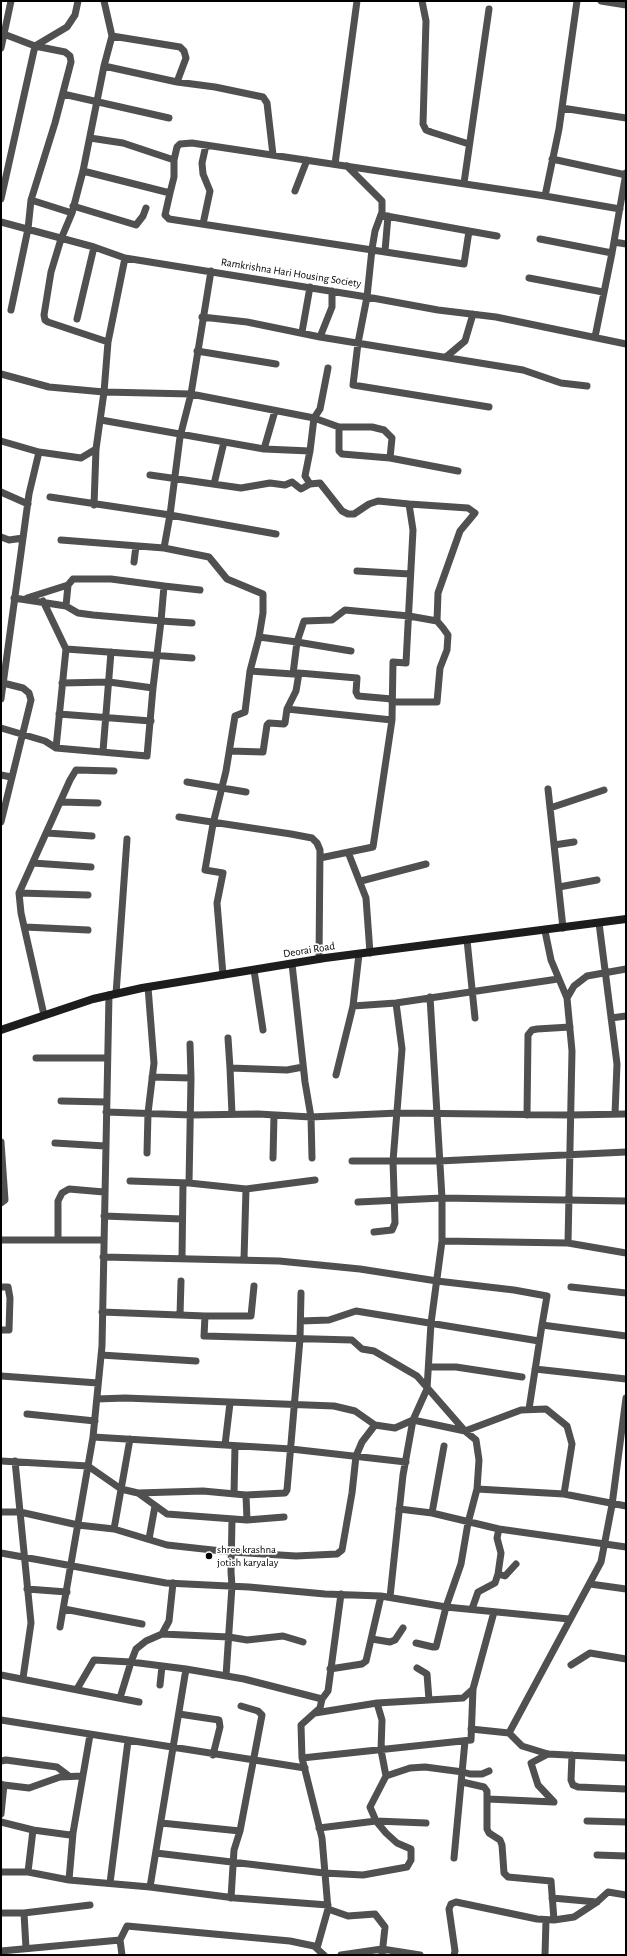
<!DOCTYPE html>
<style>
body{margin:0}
#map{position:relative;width:627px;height:1956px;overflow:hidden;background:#fff;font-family:"Alegreya Sans",sans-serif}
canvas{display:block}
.frame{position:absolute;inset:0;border:2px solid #000;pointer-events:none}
</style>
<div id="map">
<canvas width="627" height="1956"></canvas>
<div class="frame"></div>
</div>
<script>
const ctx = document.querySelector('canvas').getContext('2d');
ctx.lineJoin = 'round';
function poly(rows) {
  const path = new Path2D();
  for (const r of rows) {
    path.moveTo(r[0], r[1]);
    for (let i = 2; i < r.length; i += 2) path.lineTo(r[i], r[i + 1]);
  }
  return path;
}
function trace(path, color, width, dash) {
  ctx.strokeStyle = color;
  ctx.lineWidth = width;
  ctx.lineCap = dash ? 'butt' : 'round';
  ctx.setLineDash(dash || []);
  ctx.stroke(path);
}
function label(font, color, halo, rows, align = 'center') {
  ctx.font = font + ' "Alegreya Sans",sans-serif';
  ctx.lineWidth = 3.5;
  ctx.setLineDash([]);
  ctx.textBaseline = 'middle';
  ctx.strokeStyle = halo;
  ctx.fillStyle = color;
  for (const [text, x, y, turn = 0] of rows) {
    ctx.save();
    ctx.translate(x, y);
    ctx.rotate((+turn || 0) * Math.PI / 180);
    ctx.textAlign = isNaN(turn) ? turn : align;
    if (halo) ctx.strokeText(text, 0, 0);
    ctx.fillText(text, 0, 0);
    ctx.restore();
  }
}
trace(poly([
 [104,1,112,36,104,66,83,171,72,213,61,239,51,272,44,315,45,320,48,322,108,342],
 [422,1,426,21,423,124,426,130,431,132,469,144],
 [601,1,626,5],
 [1,33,35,46,65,52,70,56,71,62,55,123,31,200,28,229,11,310],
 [112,36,180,47,184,51,186,58,177,82],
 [1,48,11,1],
 [104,66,177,82,215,87,263,97,267,103,273,155],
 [63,94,169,118],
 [562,108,626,118],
 [90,138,123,143,174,160,177,147,180,144,192,143,545,196,559,129,577,1],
 [552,159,626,175],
 [335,164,357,1],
 [347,166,382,201,382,212,375,231,372,249,367,297,438,310,496,317,626,344],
 [83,171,170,193,165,215,169,219,464,264,469,231,381,215],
 [464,183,489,9],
 [295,191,307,160],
 [170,193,174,177,174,160],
 [545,196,620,209],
 [1,199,35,46,67,27,75,15,78,1],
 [31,200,72,213],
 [73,206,136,225,143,216,146,208],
 [1,222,94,247,125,258,367,297,358,343,353,385,489,407],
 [203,224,210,191,203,174,202,163,206,145],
 [469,231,497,236],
 [540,239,612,253],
 [614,242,626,244],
 [385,251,388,216],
 [529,278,603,292],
 [202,317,247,322,320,337,332,307,332,291],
 [77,319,94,247],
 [302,332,310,287],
 [320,337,523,370,561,383,587,386],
 [595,337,612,253,626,173],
 [197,351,276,364],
 [446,357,465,341,473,314],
 [1,374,49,387,104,392,108,342,125,258],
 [101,420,264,449,310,451,314,418,339,427,339,451,342,454,390,458,458,471],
 [339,427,372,427,384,430,392,438,390,458],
 [1,441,39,452,81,458,96,449],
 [264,449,275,411],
 [310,451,305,476,310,484,320,483,342,511,348,514,354,514,369,504,378,501,409,504,413,530,406,663,393,662,392,720,373,847,320,858],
 [150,475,241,488,270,483,285,485,292,482,301,489,310,484],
 [214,484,224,442],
 [1,492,28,504],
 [50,497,170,515,180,437,191,394,211,271],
 [409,504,468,508,475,513,460,531,438,593,437,621],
 [94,505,96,449,104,392,191,394,314,418,320,409,328,368],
 [1,537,9,540,23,538,1,699],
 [23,538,29,494,39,452],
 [61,540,164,548,170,515,276,534],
 [164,548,209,557,227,579,263,594,263,613,259,637],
 [134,562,136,546],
 [357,571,410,574],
 [164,586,200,590],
 [14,598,66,606],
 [27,598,68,585],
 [43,601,66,649,56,748],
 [66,649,192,658],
 [351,651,297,642,304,621,332,620,345,610,409,616,437,621,443,628,448,635,447,650,440,668,437,702,392,702],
 [250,671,293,674],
 [62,683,109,682,153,688,161,621,164,586,111,579,73,579,68,585,66,606,78,613,93,615,161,621,192,623],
 [287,709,392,720],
 [59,714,151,721],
 [1,728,45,741,56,748,147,756,153,688],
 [103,751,111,652],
 [230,751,263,752,267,725,269,723,284,724,285,723,287,709,296,691,299,673,357,678,356,692,358,696,392,699],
 [1,775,11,777],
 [187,782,246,792],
 [548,789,563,928],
 [60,802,98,803],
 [550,808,604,790],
 [179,817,291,834,312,838,317,843,320,850,319,959],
 [1,822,31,700,29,693,23,688,3,683],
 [47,833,92,836],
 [554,845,574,842],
 [348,852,366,898,370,953],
 [33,863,91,867],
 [361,881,426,864],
 [559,887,597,880],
 [19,893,88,895],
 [599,923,617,1064,615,1114],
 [25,927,88,930],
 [545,931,551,960,567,998],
 [467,940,475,1018],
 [359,954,353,1006,396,1003,558,979],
 [292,964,305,1082,311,1117,312,1158],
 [254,970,263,1030],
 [223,975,217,903,223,873,205,870,213,824,226,771,235,716,245,712,250,671,259,637,297,642,293,674,299,673],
 [116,994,127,839],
 [44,1015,21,913,19,893,70,780,76,770,114,771],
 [611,1018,626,1016],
 [228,1038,230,1068],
 [190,1044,191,1078],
 [36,1058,107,1058],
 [336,1075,353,1006],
 [152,1077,191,1078,189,1183],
 [61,1101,106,1102],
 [106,1112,191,1115,258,1114,311,1117,398,1113,570,1115,626,1114],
 [232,1114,230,1068,287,1070,303,1067],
 [527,1115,528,1035,532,1030,537,1029,570,1027],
 [1,1142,5,1200,1,1203],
 [55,1143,105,1146],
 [147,1153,148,1113,154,1063,148,987],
 [273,1158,274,1115],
 [352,1161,439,1161,626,1152],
 [130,1181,189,1183,246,1189,315,1180],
 [358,1202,442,1198,626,1201],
 [104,1216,182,1219],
 [374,1232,392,1230,395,1223,393,1161,402,1049,396,1003],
 [1,1240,58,1240,58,1201,62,1193,69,1189,104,1192],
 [58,1240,103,1240],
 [442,1241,568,1243,572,1051,567,998,574,986,587,976,626,969],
 [568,1243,626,1253],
 [103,1257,279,1261,360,1269,437,1281,514,1290,547,1296,542,1325,626,1336],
 [182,1258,183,1183],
 [244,1259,246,1189],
 [1,1287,8,1287,10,1298,9,1330,1,1330],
 [571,1287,626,1293],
 [102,1312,205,1316,204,1336,352,1340,362,1349,374,1351,417,1376,465,1431,476,1440,479,1460,477,1489,468,1523,461,1564,446,1607,436,1647,433,1647,416,1643],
 [180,1315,181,1281],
 [205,1316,251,1316,254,1286],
 [301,1321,329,1320,356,1311,539,1341],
 [101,1355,196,1361],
 [429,1367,456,1367,522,1377],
 [535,1369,626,1379],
 [1,1376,98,1383],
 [97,1399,125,1398,334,1406,355,1411,375,1425,395,1428,413,1420,465,1431,521,1410,546,1409,567,1426,572,1444,564,1494],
 [529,1409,542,1325],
 [27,1414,95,1421],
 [93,1437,291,1449,406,1462],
 [225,1445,230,1403],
 [1,1461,88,1466,121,1489,138,1493,167,1514,247,1520,284,1517],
 [15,1461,31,1623,23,1678],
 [477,1489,564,1494,626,1506],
 [138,1493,203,1491,246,1495,247,1520],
 [234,1494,235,1446],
 [246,1495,285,1493,287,1490,300,1339,301,1293],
 [399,1509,432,1513,499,1529,626,1547],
 [1,1512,20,1512,78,1525,114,1529,167,1545,231,1552,296,1556,337,1554,342,1550,352,1493,356,1456,362,1442,375,1425],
 [432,1513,444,1446],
 [114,1529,130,1439],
 [149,1539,155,1506],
 [1,1553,166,1583,249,1587,325,1594,381,1596,446,1607,569,1619],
 [498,1574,505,1576,516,1564],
 [590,1584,626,1589],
 [27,1589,67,1592],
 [341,1594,328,1691,322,1699,320,1708,301,1725,302,1758,322,1838,328,1909,348,1916,375,1914,385,1927,382,1955],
 [390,1597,403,1475,413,1420,427,1389,431,1323,442,1241,442,1198,430,997],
 [64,1609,142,1624],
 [472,1609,478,1592,495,1583,498,1574,501,1553,497,1538,499,1529],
 [60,1627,93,1437,102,1346,109,995],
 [162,1634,229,1637,247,1640,283,1636,303,1642],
 [372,1639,390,1642,395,1640,403,1628],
 [571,1665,590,1653,626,1659],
 [417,1668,427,1674,429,1700],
 [330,1669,362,1664,366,1661,381,1596],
 [1,1675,139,1702],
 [226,1676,232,1586,231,1572,232,1519],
 [160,1685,162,1666],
 [77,1689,94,1660,131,1662,136,1649,146,1641,162,1634,169,1621,173,1583],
 [120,1698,131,1662,186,1669,244,1679,322,1699],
 [377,1703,463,1698,473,1689],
 [315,1713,377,1703,382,1720,381,1750,386,1776],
 [179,1714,219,1720,220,1727,213,1755],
 [1,1720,305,1768],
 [471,1729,509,1733,601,1562,612,1505,626,1398],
 [509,1733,522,1746,548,1754,626,1758],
 [572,1755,571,1780,573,1785,578,1787,626,1789],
 [302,1758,471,1740,473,1689,494,1612],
 [1,1761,6,1760,57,1767,69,1776],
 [462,1782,484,1787,487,1791,487,1829,489,1833,500,1840,502,1845,504,1873,508,1877,551,1881,554,1920],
 [1,1784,4,1785,1,1814],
 [4,1785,29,1788,60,1777,82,1776],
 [488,1799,554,1802,538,1785,531,1763,548,1754],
 [587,1821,626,1822],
 [1,1822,33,1830,70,1835,73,1833,90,1735],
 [161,1823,240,1831],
 [319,1828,376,1821,426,1823],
 [156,1853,324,1873,363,1875,407,1867,411,1860,411,1849,397,1843,386,1833,376,1821,370,1807,386,1776,410,1768,425,1767,463,1772,470,1774,482,1774,489,1771],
 [597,1855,626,1856],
 [454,1858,465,1741],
 [1,1872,28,1872,69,1880,150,1887,235,1898,328,1905],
 [28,1872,33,1830],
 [69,1880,73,1833],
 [110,1883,128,1741],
 [150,1887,186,1669],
 [231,1898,234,1850,240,1831,262,1715,258,1711,241,1706],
 [552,1898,597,1902],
 [1,1913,24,1913,26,1948],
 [24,1913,90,1905],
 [317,1948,328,1909],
 [1,1951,120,1940],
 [122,1955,120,1940,127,1926,290,1941,314,1946,324,1955],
 [341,1955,382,1949,420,1955],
 [454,1955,455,1951,449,1909,451,1904,456,1902,537,1919,554,1920,574,1917,597,1902,608,1892,626,1895],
 [545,1955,546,1920]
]), '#505050', 7);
trace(poly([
 [1,1030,93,999,142,988,325,958,626,919]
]), '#1d1d1d', 8);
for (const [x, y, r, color] of [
 [209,1556,4,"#000"]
]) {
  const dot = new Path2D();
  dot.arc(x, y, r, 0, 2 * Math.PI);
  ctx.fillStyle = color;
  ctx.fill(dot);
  trace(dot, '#fff', 1.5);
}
label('11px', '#000', '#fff', [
 ["Ramkrishna Hari Housing Society",291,273,9],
 ["Deorai Road",309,950,-9]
]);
label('11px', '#000', '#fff', [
 ["shree krashna",217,1550],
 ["jotish karyalay",217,1563]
], 'left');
</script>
